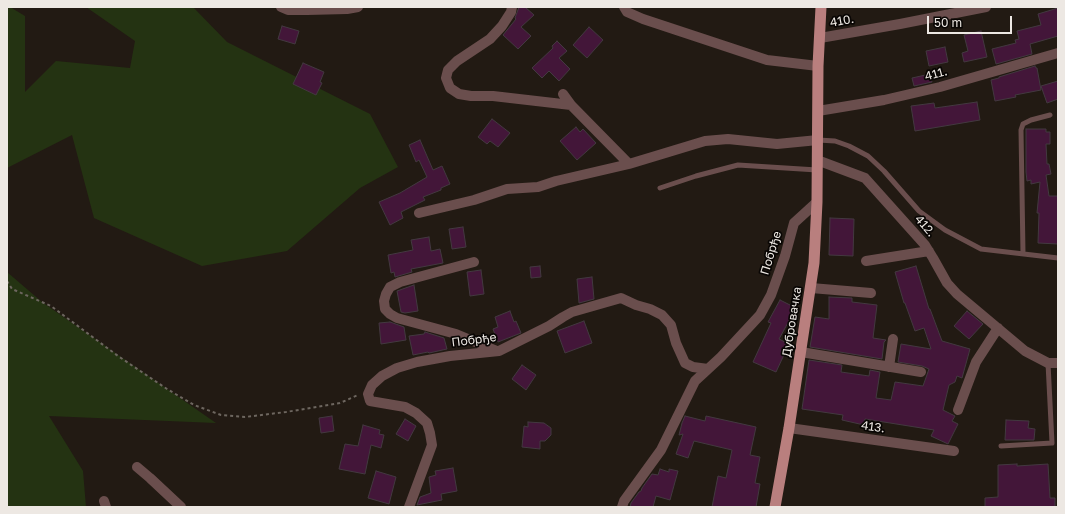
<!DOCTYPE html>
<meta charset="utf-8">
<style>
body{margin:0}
#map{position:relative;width:1065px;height:514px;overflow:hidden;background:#221a13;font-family:"Golos Text",sans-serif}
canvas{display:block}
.frame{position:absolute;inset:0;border:8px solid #ede8e3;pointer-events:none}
.scale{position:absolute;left:927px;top:16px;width:85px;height:18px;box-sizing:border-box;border:2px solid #ede8e3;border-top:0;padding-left:5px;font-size:12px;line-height:14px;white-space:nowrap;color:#ede8e3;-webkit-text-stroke:3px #090604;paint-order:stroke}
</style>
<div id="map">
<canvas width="1065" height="514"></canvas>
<div class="frame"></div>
<div class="scale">50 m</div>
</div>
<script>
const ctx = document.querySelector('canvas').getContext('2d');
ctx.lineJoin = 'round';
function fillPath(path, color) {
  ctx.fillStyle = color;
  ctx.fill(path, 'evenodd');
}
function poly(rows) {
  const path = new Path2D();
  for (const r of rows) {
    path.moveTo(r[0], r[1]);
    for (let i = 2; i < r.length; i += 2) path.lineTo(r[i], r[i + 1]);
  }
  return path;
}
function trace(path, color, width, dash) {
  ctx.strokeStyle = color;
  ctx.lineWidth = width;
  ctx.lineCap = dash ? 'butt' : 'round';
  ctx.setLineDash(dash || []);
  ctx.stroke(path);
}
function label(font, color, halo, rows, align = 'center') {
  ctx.font = font + ' "Golos Text",sans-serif';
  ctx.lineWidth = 3.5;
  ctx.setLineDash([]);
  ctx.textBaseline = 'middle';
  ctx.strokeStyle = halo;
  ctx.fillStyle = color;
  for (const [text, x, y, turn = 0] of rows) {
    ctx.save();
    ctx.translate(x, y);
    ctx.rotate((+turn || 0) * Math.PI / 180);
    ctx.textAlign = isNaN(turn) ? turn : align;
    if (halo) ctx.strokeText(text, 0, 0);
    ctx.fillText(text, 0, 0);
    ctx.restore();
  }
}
fillPath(poly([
 [7,7,10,7,25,16,25,92,56,61,130,68,135,41,86,7,193,7,227,42,370,114,398,167,360,188,287,251,202,266,94,218,72,135,7,168],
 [7,272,42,302,216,423,49,416,83,471,86,507,7,507]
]), '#243312');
const building = poly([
 [519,7,525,7,534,15,521,27,531,36,518,49,503,35,516,19,515,18,519,7],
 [1058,8,1058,36,1030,44,1032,54,996,64,992,49,1016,43,1015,40,1019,39,1017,31,1041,25,1038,14,1058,8],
 [282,26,299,31,295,44,278,39,282,26],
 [589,27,603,40,587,58,573,45,589,27],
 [981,31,987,57,964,62,962,53,968,51,964,35,981,31],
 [557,41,567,51,559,58,570,69,559,81,549,71,542,78,532,68,553,48,552,46,557,41],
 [945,47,948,62,929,66,926,51,945,47],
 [303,63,324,72,320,82,322,83,316,95,293,84,303,63],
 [1035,66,1036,68,1037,68,1041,90,1015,95,1016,97,995,101,991,80,999,78,999,77,1035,66],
 [930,74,932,82,914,86,912,78,930,74],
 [1058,81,1058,99,1047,103,1041,86,1058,81],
 [977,102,980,120,915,131,911,106,934,103,935,108,977,102],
 [492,119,510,133,498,147,490,141,487,144,478,137,492,119],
 [576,127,580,132,583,129,596,143,577,160,560,141,576,127],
 [1026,129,1046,129,1046,132,1050,132,1050,144,1046,144,1047,164,1049,164,1051,174,1046,175,1049,196,1058,196,1058,244,1038,243,1039,213,1037,213,1040,182,1031,184,1031,180,1027,181,1026,172,1026,129],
 [420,140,433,170,442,166,450,184,441,188,441,190,423,197,425,200,401,212,403,218,390,225,379,202,400,193,427,177,419,160,416,162,409,145,420,140],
 [830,218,854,219,853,256,829,255,830,218],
 [463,227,466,247,452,249,449,229,463,227],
 [429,237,431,251,440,249,443,263,411,269,412,272,395,277,394,272,391,273,388,255,413,250,411,240,429,237],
 [540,266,541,277,531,278,530,267,540,266],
 [916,266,929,309,930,309,942,341,970,349,962,378,957,376,955,382,949,385,943,410,955,416,952,421,958,424,948,444,931,436,934,430,865,419,864,425,842,420,843,415,802,409,809,360,842,365,841,372,869,376,870,370,880,372,876,398,891,400,895,382,923,386,929,369,922,366,898,362,901,344,931,349,924,328,915,331,905,303,904,303,895,272,916,266],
 [481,270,484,294,470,296,467,272,481,270],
 [592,277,594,299,579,303,577,279,592,277],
 [414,285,418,311,405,313,401,312,397,291,414,285],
 [829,297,852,298,852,302,877,305,873,338,886,340,884,342,882,359,810,347,815,317,829,319,829,297],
 [780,300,796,308,779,339,789,344,776,372,753,362,771,323,768,322,780,300],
 [510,311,514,322,516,321,521,333,498,342,493,329,498,327,495,317,510,311],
 [967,311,983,324,969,339,954,326,967,311],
 [584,321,592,343,565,353,557,331,584,321],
 [390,322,404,327,406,340,381,344,379,323,390,322],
 [425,332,444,338,447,349,429,353,428,352,413,355,409,336,424,334,425,332],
 [522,365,536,375,526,390,512,379,522,365],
 [332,416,334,431,321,433,319,418,332,416],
 [685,416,705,421,706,416,756,427,750,455,760,457,755,483,760,484,756,507,712,507,718,476,726,478,732,450,694,441,688,458,676,454,683,434,679,435,682,423,685,416],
 [405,419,416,426,408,441,396,434,405,419],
 [1006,420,1029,421,1028,428,1035,429,1034,440,1005,440,1006,420],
 [528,422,544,423,551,428,551,435,545,441,540,441,540,449,522,447,524,426,528,427,528,422],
 [363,425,380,430,379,434,384,435,381,448,371,445,365,474,339,469,345,444,358,446,363,425],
 [1017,464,1017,466,1048,464,1050,498,1055,498,1055,507,985,507,985,498,998,497,998,465,1017,464],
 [453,468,457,491,441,494,442,500,417,505,420,497,431,493,429,477,436,475,435,471,453,468],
 [660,469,669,472,669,469,678,471,670,500,656,496,653,507,630,507,631,503,639,492,641,491,642,488,652,474,658,475,660,469],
 [376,471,396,477,389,504,368,498,376,471]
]);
fillPath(building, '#431639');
trace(building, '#433940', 1);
trace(poly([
 [7,281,12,289,51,306,118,356,167,389,194,405,221,415,245,417,286,412,340,403,358,395]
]), '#6d665f', 2, [3, 3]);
trace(poly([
 [818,140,835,141,849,146,868,156,884,171,919,211,945,230,981,249,1058,258],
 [660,188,696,176,738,165,817,170],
 [1023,253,1021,130,1023,124,1031,120,1050,115],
 [1001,446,1052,443,1048,363]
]), '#6a4e4d', 5);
trace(poly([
 [281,7,288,10,307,10,347,9,358,7],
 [512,7,511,12,502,26,490,39,457,61,448,70,446,78,450,88,459,94,471,96,493,96,571,105],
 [624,7,627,12,643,19,767,60,818,66],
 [820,38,900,24,986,7],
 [563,94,571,105,629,164],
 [818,111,884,100,940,87,1058,53],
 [817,160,865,178,925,245,933,258,947,283,957,294,1025,351,1048,363,1058,363],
 [419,213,474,200,507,189,538,187,556,181,629,164,705,141,728,139,777,144,818,140],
 [866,261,929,251],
 [474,262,400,282,390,287,386,294,384,301,385,309,390,314,397,318,456,334,497,351],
 [811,288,871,293],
 [801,352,921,372],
 [889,367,893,339],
 [958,410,976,362,998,328],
 [789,428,954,451],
 [137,467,150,478,181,507],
 [104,501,106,507],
 [409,507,432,445,430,433,427,423,416,413,405,407,370,401,368,394,372,385,382,376,397,368,417,362,450,356,499,351,549,326,563,317,572,312,621,298,636,305,650,309,662,315,671,325,676,343,685,363,693,367,708,369],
 [622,507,624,501,661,450,695,381,721,357,760,315,771,295,785,256,794,223,817,202]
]), '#6a4e4d', 10);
trace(poly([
 [775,507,789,428,814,263,817,202,818,66,821,7]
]), '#b97f7e', 11);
label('12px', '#ede8e3', '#090604', [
 ["410.",842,21,-10],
 ["411.",936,74,-15],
 ["412.",925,226,49],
 ["Побрђе",771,253,-73],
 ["Дубровачка",792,322,-81],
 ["Побрђе",474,340,-7],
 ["413.",873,427,8]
]);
</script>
